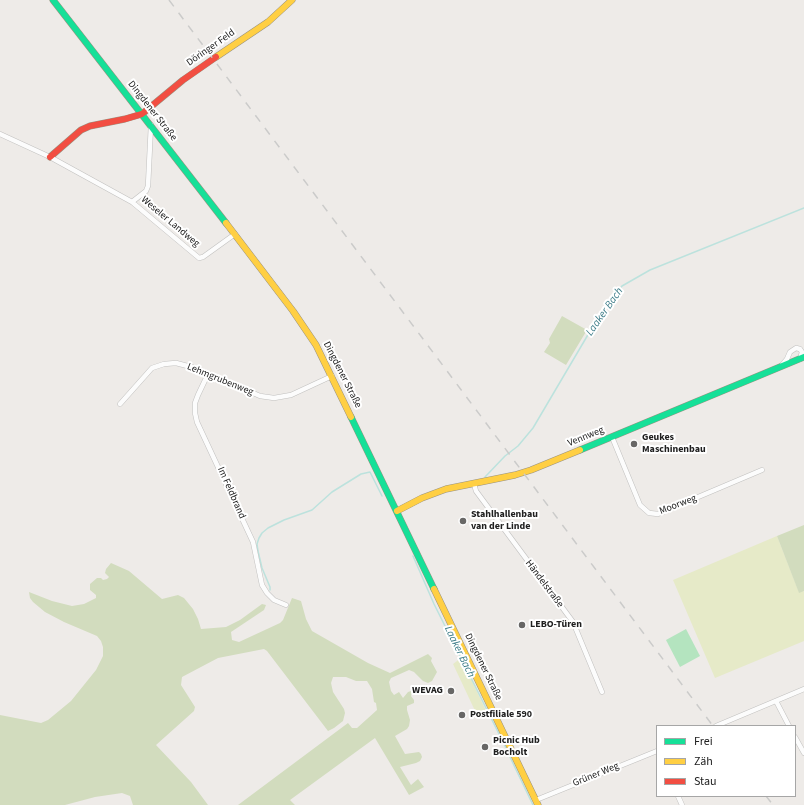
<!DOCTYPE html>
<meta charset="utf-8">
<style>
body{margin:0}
#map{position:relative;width:804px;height:805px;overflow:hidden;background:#eeebe8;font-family:"Source Sans 3",sans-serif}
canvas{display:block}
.legend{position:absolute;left:656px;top:725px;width:140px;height:72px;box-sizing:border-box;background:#fff;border:1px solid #a6a6a6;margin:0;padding:5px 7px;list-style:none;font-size:12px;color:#202020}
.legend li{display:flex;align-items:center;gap:8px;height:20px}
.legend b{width:20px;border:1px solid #a6a6a6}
</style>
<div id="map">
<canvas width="804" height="805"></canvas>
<ul class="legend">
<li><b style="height:5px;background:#16e098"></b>Frei</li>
<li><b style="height:5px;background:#ffcf43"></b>Zäh</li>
<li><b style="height:5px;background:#f24e42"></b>Stau</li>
</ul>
</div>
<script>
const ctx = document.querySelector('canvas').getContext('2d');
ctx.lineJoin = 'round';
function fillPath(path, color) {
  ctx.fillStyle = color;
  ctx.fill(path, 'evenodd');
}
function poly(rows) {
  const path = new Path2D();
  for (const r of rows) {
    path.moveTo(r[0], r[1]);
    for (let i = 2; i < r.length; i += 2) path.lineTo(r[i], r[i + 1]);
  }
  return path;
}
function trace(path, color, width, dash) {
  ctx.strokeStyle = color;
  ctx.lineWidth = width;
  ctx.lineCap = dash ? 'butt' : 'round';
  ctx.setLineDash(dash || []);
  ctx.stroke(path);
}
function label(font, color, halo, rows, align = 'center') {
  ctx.font = font + ' "Source Sans 3",sans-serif';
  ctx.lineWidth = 4;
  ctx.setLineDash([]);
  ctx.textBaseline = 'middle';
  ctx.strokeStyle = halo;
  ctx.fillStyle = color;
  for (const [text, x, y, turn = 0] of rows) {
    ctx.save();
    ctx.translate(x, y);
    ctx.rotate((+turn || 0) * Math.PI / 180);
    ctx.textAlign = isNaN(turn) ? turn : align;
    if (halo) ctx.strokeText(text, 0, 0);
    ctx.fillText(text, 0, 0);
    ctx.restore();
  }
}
fillPath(poly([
 [777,536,799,592,804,591,804,641,715,678,673,580],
 [461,658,489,717,477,715,453,664]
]), '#e6eac8');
fillPath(poly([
 [562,316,587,330,566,365,544,352,550,343,549,339],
 [804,525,804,591,799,593,777,536],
 [111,563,129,571,162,599,178,595,184,598,193,609,198,619,201,629,226,627,240,620,262,604,266,605,264,610,231,632,232,640,239,642,280,623,283,620,292,598,301,601,306,619,312,631,368,663,390,673,428,654,432,658,431,661,437,672,432,681,428,683,423,681,414,672,409,670,391,678,389,682,391,691,394,695,399,692,403,698,408,692,411,691,412,693,411,696,414,700,414,703,407,706,407,710,410,720,409,726,407,729,395,736,405,754,419,752,421,754,422,757,420,761,416,763,400,767,411,785,418,779,424,787,409,795,375,738,290,800,295,805,238,805,348,723,352,728,357,728,377,710,376,703,374,702,372,689,367,681,356,681,346,677,333,677,331,683,333,692,344,709,345,713,343,721,334,728,328,731,267,651,264,649,218,658,182,677,181,685,195,707,194,711,156,745,191,782,208,805,133,805,130,796,122,793,95,797,65,805,0,805,0,715,41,723,48,720,71,701,96,670,103,656,103,647,101,641,97,636,64,622,45,612,33,602,30,598,29,592,52,601,72,606,84,604,96,598,96,595,90,590,90,584,97,578,101,578,103,580,107,579,109,577,105,573,106,569]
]), '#d2dcbe');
fillPath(poly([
 [686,629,700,656,680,667,666,640]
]), '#b4e4bf');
trace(poly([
 [485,477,505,456,518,446,533,428,599,316,622,286,650,270,804,208],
 [413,556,434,604,506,748],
 [270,590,270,587,262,568,258,551,257,544,259,538,262,533,268,528,284,520,312,510,332,492,361,474,370,472,382,496],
 [509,755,533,805]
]), '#bce2dd', 1.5);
const street = poly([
 [0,134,50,157,132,202,199,258,203,257,235,234],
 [132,202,146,191,148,186,151,125],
 [782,365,787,359,790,352,796,348,800,349,802,352,800,359],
 [208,374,198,395,195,403,195,413,197,422,253,542,262,585,267,593,274,600,286,605],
 [120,404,152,368,164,364,176,363,195,368,260,396,274,398,291,395,332,376],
 [612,437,640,505,649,513,658,514,762,470],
 [474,484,476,491,573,622,602,692],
 [776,701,789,726],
 [716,726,804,689],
 [795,737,804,753],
 [678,796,682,805],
 [536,800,657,751]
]);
const fast = poly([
 [53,0,226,223],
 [351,417,434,589],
 [580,450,804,357]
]);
const slow = poly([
 [216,57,268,22,292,0],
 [226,223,293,311,316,345,351,417],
 [397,511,422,498,446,489,515,475,531,470,580,450],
 [434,589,538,805]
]);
const jam = poly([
 [50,157,81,130,90,126,125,119,142,114,183,80,216,57]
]);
trace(street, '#c1c0bf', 5.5);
trace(fast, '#999280', 7);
trace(slow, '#999280', 7);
trace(jam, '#999280', 7);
trace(street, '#fcfcfc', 4.5);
trace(fast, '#16e098', 6);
trace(slow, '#ffcf43', 6);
trace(jam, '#f24e42', 6);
trace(poly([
 [169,0,713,726],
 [766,796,773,805]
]), '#cbcbca', 1.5, [8, 8]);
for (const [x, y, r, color] of [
 [634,444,4,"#686766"],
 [463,521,4,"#686766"],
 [522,625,4,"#686766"],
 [451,691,4,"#686766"],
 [462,715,4,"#686766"],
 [485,747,4,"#686766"]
]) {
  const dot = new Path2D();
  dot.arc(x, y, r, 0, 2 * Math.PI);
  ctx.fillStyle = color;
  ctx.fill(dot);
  trace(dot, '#fff', 1.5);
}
label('10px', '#202020', '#fff', [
 ["Döringer Feld",211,48,-35],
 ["Dingdener Straße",152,111,52],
 ["Weseler Landweg",170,222,40],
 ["Dingdener Straße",342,375,63],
 ["Lehmgrubenweg",220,380,22],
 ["Vennweg",586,437,-22],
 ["Im Feldbrand",231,493,66],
 ["Moorweg",678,505,-21],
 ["Händelstraße",544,584,53],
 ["Dingdener Straße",483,667,64],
 ["Grüner Weg",596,775,-22]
]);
label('bold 10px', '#202020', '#fff', [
 ["Geukes",642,438],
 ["Maschinenbau",642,450],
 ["Stahlhallenbau",471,515],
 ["van der Linde",471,527],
 ["LEBO-Türen",530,625],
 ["WEVAG",443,691,"right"],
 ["Postfiliale 590",470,715],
 ["Picnic Hub",493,741],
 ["Bocholt",493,753]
], 'left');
label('italic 11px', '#3c7c88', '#fff', [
 ["Laaker Bach",605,312,-55],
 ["Laaker Bach",459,652,64]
]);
</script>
